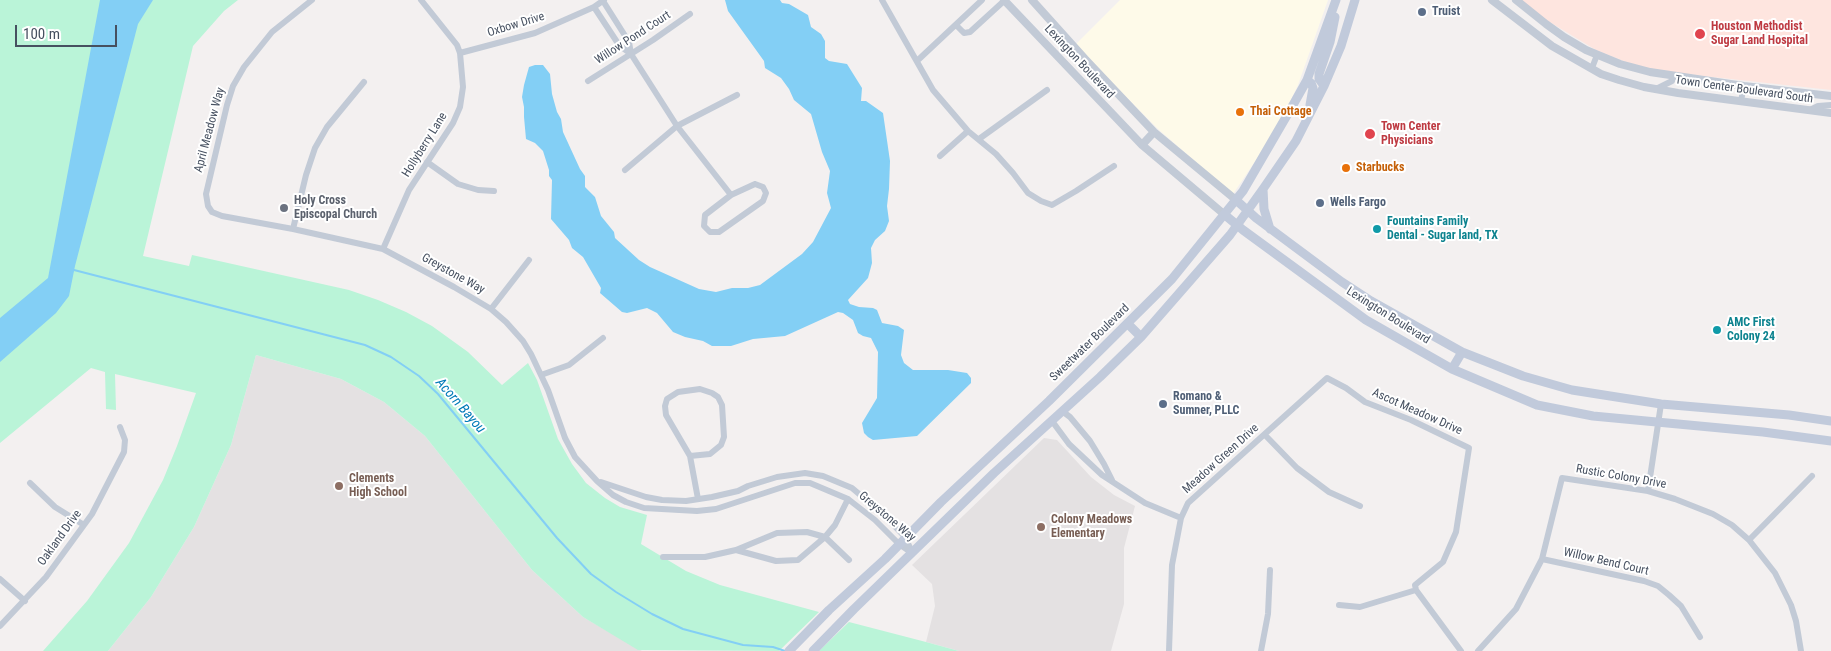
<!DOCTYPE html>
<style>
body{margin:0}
#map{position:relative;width:1831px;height:651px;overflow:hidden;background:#f3f0f0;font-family:"Roboto Condensed",sans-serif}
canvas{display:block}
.scale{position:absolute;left:15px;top:25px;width:102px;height:22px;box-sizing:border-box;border:2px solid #465060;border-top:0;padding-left:6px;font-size:15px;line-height:18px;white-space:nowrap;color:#465060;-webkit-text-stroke:4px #fff;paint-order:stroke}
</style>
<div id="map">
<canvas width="1831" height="651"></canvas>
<div class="scale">100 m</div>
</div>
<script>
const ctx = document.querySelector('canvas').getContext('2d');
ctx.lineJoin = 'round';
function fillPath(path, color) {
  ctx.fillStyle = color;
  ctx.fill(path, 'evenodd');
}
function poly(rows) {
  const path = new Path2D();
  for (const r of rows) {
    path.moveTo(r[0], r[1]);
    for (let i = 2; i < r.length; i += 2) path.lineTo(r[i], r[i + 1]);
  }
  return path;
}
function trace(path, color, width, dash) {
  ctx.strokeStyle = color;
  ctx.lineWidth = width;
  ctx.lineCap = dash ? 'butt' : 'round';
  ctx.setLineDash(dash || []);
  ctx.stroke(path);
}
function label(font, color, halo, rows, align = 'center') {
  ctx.font = font + ' "Roboto Condensed",sans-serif';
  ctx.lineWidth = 4;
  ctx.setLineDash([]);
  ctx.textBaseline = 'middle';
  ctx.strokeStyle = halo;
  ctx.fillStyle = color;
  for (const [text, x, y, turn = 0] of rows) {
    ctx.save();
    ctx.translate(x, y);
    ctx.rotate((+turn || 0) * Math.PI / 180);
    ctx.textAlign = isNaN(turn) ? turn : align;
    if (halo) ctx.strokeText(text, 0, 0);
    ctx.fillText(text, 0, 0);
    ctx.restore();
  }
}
fillPath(poly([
 [1120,0,1328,0,1298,85,1277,129,1233,194,1158,129,1075,45]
]), '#fefae9');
fillPath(poly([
 [256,355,341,379,384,402,425,436,532,570,583,617,642,651,108,651,151,597,194,527,231,445],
 [1044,438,1057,440,1091,477,1114,495,1135,506,1124,548,1124,604,1111,651,959,651,926,642,935,606,932,584,912,565]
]), '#e4e1e2');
fillPath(poly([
 [1521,0,1831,0,1831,90,1685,74,1641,68,1596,50,1543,18]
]), '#fee5df');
fillPath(poly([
 [0,0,238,0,224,11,193,46,143,256,189,266,192,255,349,290,378,300,406,312,432,326,468,352,502,385,528,363,537,380,558,439,572,464,586,483,605,498,620,507,647,515,641,544,686,571,720,585,819,612,779,651,638,650,583,617,532,570,425,436,384,402,341,379,256,355,231,445,194,527,151,597,108,651,43,651,87,601,129,543,163,480,177,446,196,393,115,374,116,410,106,409,105,372,91,368,0,443],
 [849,622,926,642,959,651,819,651]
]), '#baf4d8');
fillPath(poly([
 [100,0,153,0,138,24,75,266,69,296,56,313,0,362,0,318,48,278],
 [725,0,780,0,782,3,789,4,808,15,811,27,821,34,825,41,825,58,829,61,847,64,862,88,861,101,866,101,883,113,890,161,889,189,887,206,889,221,885,231,875,240,871,248,872,263,868,278,848,300,850,304,859,307,873,308,877,310,882,323,898,326,904,330,901,355,904,363,913,370,948,370,967,373,971,378,971,383,917,436,873,440,868,437,864,433,862,423,877,398,878,352,871,338,863,336,858,333,853,320,843,313,838,312,785,336,753,339,731,346,712,346,703,341,685,337,673,332,657,313,647,308,627,313,622,312,600,293,601,288,583,257,572,248,569,240,551,219,552,180,549,176,549,170,543,151,535,143,526,139,524,117,524,107,522,97,524,85,529,67,535,65,543,65,550,74,552,94,557,112,561,119,563,132,580,169,585,176,585,187,595,197,601,216,614,232,615,238,639,260,650,267,699,289,716,292,732,288,748,288,760,285,802,254,813,242,831,208,827,193,830,171,822,152,811,114,794,100,789,89,781,78,765,68,764,61,728,11]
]), '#83cff5');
trace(poly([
 [74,270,365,345,391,357,419,376,438,394,557,538,591,574,616,592,652,614,683,629,743,645,773,647,785,651]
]), '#83cff5', 2);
trace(poly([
 [312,0,272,32,244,67,233,86,227,105,206,194,208,206,212,212,222,216,293,229,383,249,454,287,491,309,506,322,523,341,531,354,548,390,565,438,575,457,597,481,613,495,626,502,644,508,697,511,716,509,795,483,810,483,848,499,875,520,899,544,912,553],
 [882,0,933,90,968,131,996,154,1013,173,1028,193,1041,201,1052,205,1076,191,1114,166],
 [603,1,629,42,631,54],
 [594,7,619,45,631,54,677,126,731,195],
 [957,26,964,33,970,32,1005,0],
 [460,53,535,33,594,7,604,0],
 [918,60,982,0],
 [1592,68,1597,55],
 [588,81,653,40,690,14],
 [1656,89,1672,81,1673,75],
 [1741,101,1744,86],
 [1810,110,1818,106,1831,105],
 [979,139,1047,90],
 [940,156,968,131],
 [427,162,458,184,478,190,494,191],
 [625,170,677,126,737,95],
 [755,184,763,187,766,193,763,201,719,232,710,232,704,226,705,215,731,195,755,184],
 [293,229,306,175,315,148,327,127,364,82],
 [383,249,409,190,453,123,460,107,463,87,460,53,457,45,421,0],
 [491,309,529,260],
 [541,375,569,365,603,338],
 [1062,411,1070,417,1090,441,1104,464,1112,480],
 [1052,421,1069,444,1102,475,1145,503,1181,518],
 [1265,435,1297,468,1329,492,1360,506],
 [690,456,710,454,721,445,724,437,722,405,718,397,712,393,700,389,678,392,667,399,665,406,666,415,690,456,698,499],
 [601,482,646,497,662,500,686,501,712,497,738,491,748,486,777,477,805,473,823,476,852,488,884,515,905,537,912,552],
 [30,483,55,507,84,525],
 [1648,491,1661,404],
 [1749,540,1812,476],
 [736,550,777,533,807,532,825,537,849,560],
 [663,557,705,557,736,550,776,561,798,560,825,537,835,525,848,499],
 [1542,559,1644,581,1658,586,1669,595,1681,606,1700,637],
 [0,579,25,601],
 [1416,590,1461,651],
 [1339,605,1360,607,1416,590],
 [0,626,46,577,92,514,124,452,125,440,120,427],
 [1169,651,1172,565,1181,518,1188,503,1327,378,1346,388,1365,402,1411,420,1469,448,1456,532,1443,562,1415,585,1416,590],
 [1261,651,1268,614,1270,570],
 [1478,651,1516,609,1542,559,1562,478,1648,491,1675,499,1713,514,1732,525,1749,540,1775,573,1791,605,1796,621,1801,651]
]), '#c2cad6', 6);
trace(poly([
 [1004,0,1142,145,1225,215],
 [1032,0,1085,59,1154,132,1236,200],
 [1492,0,1552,46,1601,74,1619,80,1644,87,1678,93,1831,113],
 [1516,0,1546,24,1564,37,1586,50,1620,64,1650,72,1744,86,1831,96],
 [1142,145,1154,132]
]), '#c2cad6', 8);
trace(poly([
 [1307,80,1311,83,1313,88,1310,105],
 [1324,86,1319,79,1319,74,1330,42,1335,17],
 [1263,189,1264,209,1270,229],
 [1236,200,1256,218,1342,282,1371,301,1462,352,1523,376,1572,390,1661,404,1789,415,1831,421],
 [1225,215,1243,230,1366,320,1452,369,1537,405,1593,416,1763,432,1831,441],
 [1128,324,1141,337],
 [1452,369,1462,352],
 [789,651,829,610,885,559,941,502,1049,401,1172,279,1243,191,1293,105,1307,80,1336,0],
 [813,651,854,609,994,473,1100,377,1141,337,1230,235,1263,189,1296,141,1324,86,1341,46,1355,0]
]), '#c1cadb', 9);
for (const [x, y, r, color] of [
 [1422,12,5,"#5c6f8a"],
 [1700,34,6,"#e0444e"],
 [1240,112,5,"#e8710a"],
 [1370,134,6,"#e0444e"],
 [1346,168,5,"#e8710a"],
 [1320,203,5,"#5c6f8a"],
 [284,208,5,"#6b7280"],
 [1377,229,5,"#0f9aa8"],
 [1717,330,5,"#0f9aa8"],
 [1163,404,5,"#5c6f8a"],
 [339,486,5,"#8d6e63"],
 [1041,527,5,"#8d6e63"]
]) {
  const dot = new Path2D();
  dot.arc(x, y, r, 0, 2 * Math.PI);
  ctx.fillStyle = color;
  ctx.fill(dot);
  trace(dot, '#fff', 2);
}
label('bold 12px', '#4e5e75', '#fff', [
 ["Truist",1432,12],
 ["Wells Fargo",1330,203],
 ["Romano &",1173,397],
 ["Sumner, PLLC",1173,411]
], 'left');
label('12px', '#465060', '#fff', [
 ["Oxbow Drive",516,25,-17],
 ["Willow Pond Court",633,38,-33],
 ["Lexington Boulevard",1079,62,47],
 ["Town Center Boulevard South",1744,90,8],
 ["April Meadow Way",210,130,-75],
 ["Hollyberry Lane",425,145,-58],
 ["Greystone Way",453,274,29],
 ["Lexington Boulevard",1388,316,32],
 ["Sweetwater Boulevard",1090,343,-44],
 ["Ascot Meadow Drive",1417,412,24],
 ["Meadow Green Drive",1221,459,-42],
 ["Rustic Colony Drive",1621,477,10],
 ["Greystone Way",887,517,40],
 ["Oakland Drive",60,538,-54],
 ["Willow Bend Court",1606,562,13]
]);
label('bold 12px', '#be3a42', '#fff', [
 ["Houston Methodist",1711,27],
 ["Sugar Land Hospital",1711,41],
 ["Town Center",1381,127],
 ["Physicians",1381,141]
], 'left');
label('bold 12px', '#c56008', '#fff', [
 ["Thai Cottage",1250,112],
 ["Starbucks",1356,168]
], 'left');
label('bold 12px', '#5b616d', '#fff', [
 ["Holy Cross",294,201],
 ["Episcopal Church",294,215]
], 'left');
label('bold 12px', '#0d838f', '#fff', [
 ["Fountains Family",1387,222],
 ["Dental - Sugar land, TX",1387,236],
 ["AMC First",1727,323],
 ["Colony 24",1727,337]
], 'left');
label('bold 12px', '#785e54', '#fff', [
 ["Clements",349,479],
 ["High School",349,493],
 ["Colony Meadows",1051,520],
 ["Elementary",1051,534]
], 'left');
label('italic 14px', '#007ab8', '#fff', [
 ["Acorn Bayou",460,406,49]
]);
</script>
